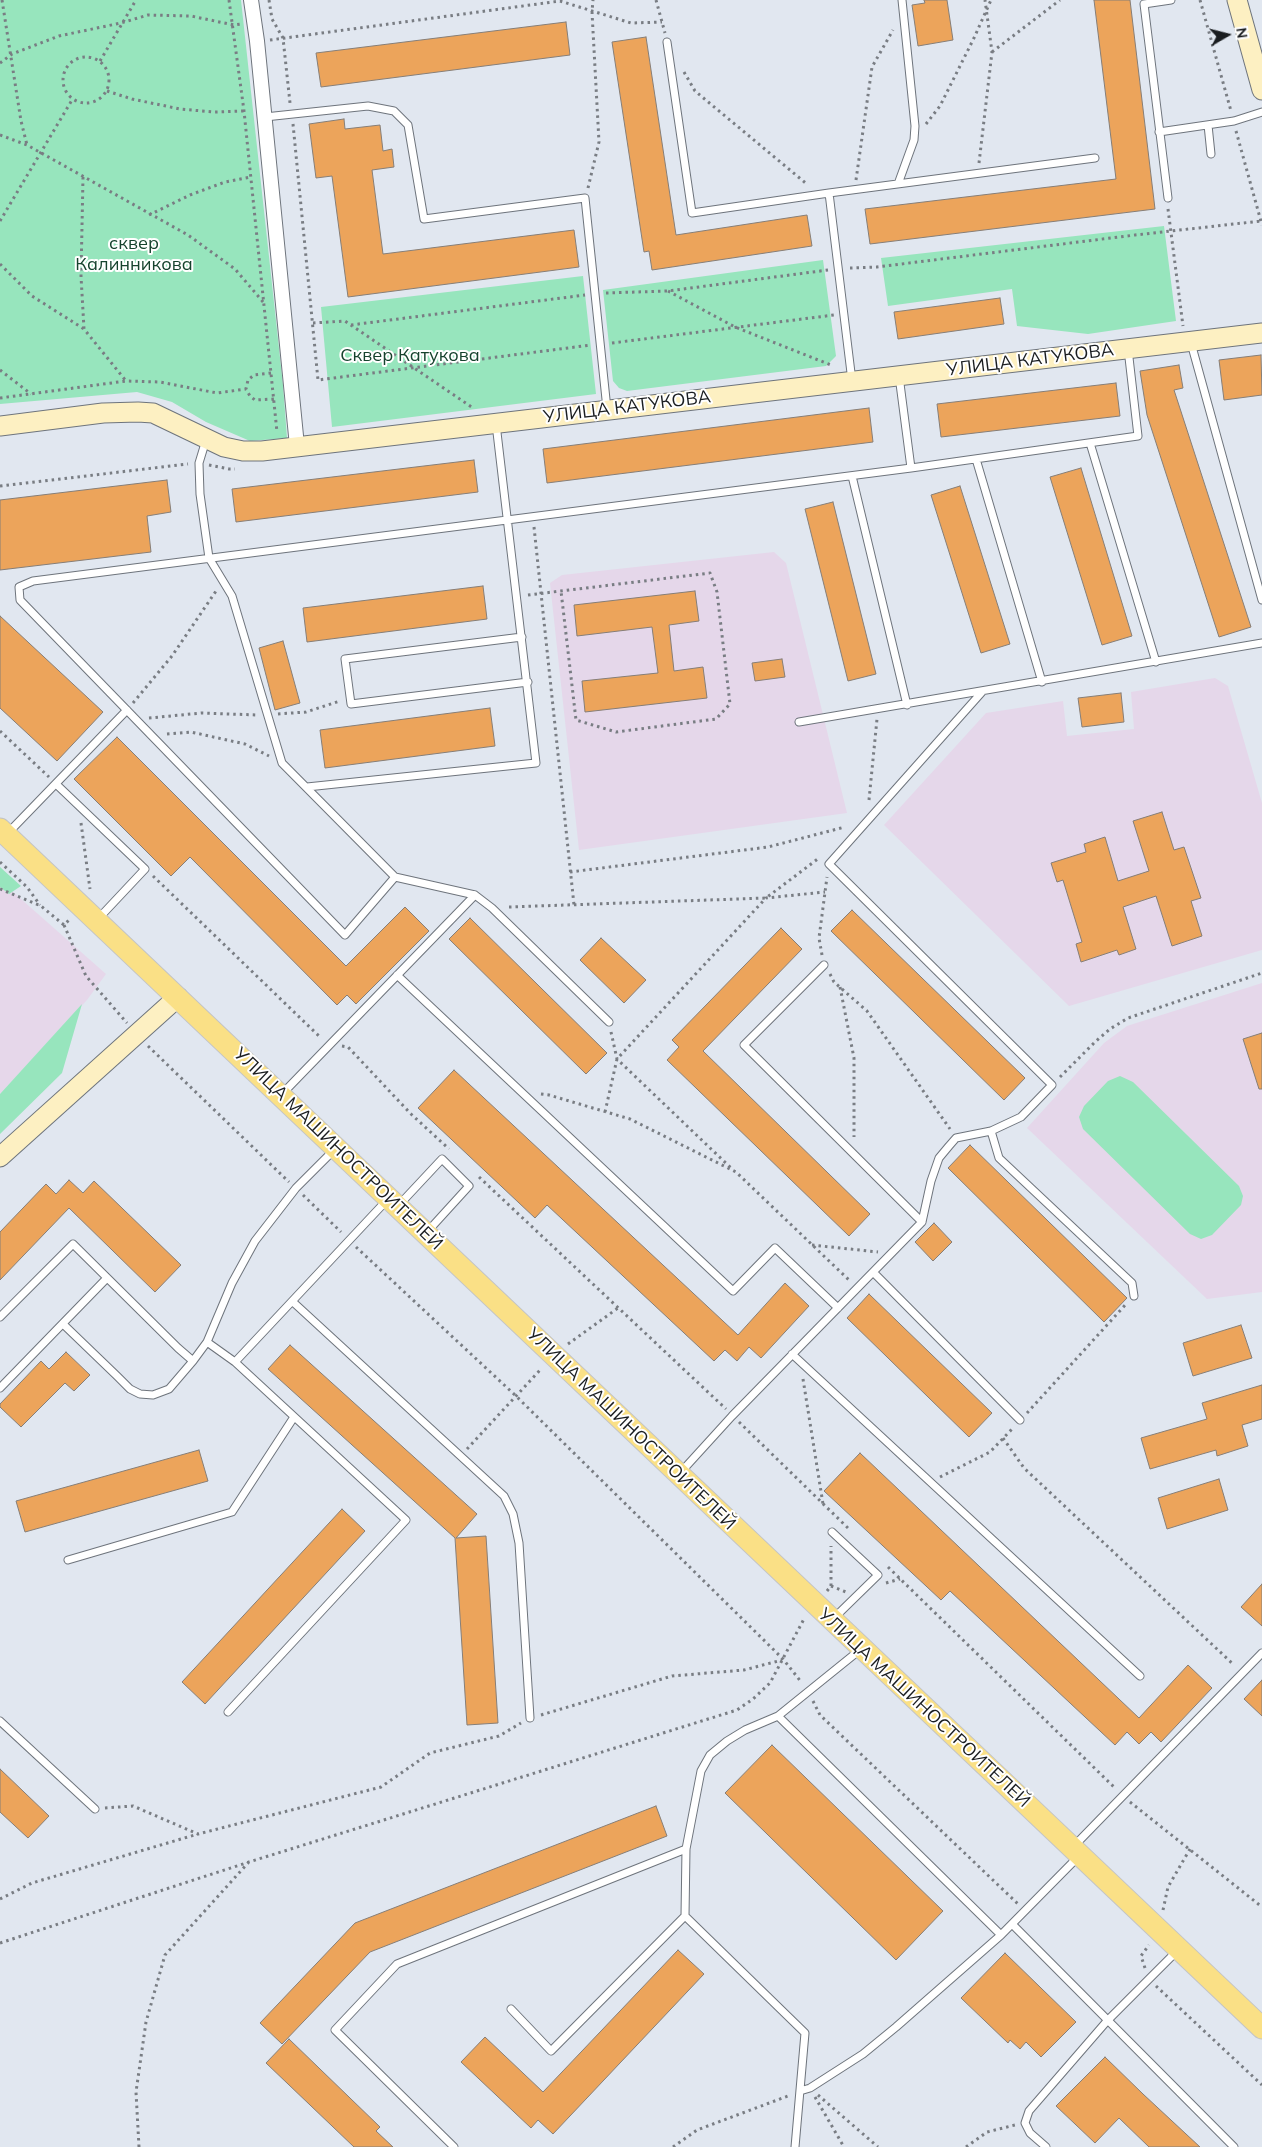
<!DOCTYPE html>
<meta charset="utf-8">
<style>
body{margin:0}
#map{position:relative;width:1262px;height:2147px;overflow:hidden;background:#e1e7f0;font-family:Mulish,sans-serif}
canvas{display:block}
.north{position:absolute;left:1202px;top:10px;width:50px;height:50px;-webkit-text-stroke:4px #fff;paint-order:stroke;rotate:82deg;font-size:14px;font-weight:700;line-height:20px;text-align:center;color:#1a1d20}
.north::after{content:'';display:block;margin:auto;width:18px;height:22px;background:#1a1d20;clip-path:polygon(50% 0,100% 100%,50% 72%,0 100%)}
</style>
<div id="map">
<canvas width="1262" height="2147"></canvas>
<div class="north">N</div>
</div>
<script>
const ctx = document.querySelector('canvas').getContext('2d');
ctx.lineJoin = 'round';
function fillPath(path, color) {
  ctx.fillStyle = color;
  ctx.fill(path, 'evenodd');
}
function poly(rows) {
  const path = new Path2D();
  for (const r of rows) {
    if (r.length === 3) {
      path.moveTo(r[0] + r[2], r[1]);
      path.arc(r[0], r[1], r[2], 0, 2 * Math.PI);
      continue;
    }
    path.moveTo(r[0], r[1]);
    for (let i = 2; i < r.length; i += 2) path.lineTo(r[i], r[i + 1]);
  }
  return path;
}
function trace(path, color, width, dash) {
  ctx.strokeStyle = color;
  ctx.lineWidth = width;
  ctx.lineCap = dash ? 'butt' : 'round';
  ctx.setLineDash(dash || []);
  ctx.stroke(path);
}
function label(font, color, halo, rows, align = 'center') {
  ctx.font = font + ' Mulish,sans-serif';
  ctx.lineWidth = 4;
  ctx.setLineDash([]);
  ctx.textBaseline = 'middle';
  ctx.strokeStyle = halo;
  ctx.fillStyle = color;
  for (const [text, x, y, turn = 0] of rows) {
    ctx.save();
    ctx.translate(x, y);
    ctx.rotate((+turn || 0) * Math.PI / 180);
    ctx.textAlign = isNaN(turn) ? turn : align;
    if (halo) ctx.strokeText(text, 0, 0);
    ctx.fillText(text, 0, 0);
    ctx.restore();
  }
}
fillPath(poly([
 [4,884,106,974,87,1000,0,1094,0,888]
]), '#e6d7ea');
fillPath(poly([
 [774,552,786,563,847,813,579,850,550,583,562,575],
 [1215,678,1228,686,1262,803,1262,950,1069,1006,884,825,986,713,1063,701,1067,736,1134,729,1131,692],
 [1262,983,1262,1292,1207,1299,1027,1128,1104,1043,1127,1026]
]), '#e5d7ea');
fillPath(poly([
 [0,0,241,0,283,385,287,438,250,441,206,422,172,402,137,392,0,404],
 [1164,226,1176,321,1088,334,1017,326,1012,289,888,306,881,258],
 [823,260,836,356,826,366,627,391,619,388,613,381,603,290],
 [583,276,596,394,332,427,321,307],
 [0,867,21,886,9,894,0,887],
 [82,1004,62,1073,0,1134,0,1094],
 [1120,1076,1133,1082,1239,1186,1243,1196,1241,1205,1212,1235,1201,1239,1190,1234,1083,1129,1079,1117,1084,1106,1108,1081]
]), '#97e5bd');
const building = poly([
 [924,0,947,0,953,40,918,46,912,5,925,3,924,0],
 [1094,0,1130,0,1155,209,870,244,865,209,1116,179,1094,0],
 [566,22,570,55,321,87,316,53,566,22],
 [646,37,676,235,807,215,812,246,652,270,649,251,644,252,612,42,646,37],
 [344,119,345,129,380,125,383,151,392,149,394,167,372,170,383,254,574,230,579,267,348,297,332,176,316,178,309,124,344,119],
 [1000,298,1004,324,898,339,894,312,1000,298],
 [1261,355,1262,395,1224,400,1219,360,1261,355],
 [1179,365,1183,388,1174,390,1251,627,1219,637,1147,415,1140,371,1179,365],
 [1116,383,1120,416,941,437,937,404,1116,383],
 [869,408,873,442,547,483,543,449,869,408],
 [474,460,478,492,236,522,232,489,474,460],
 [1081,468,1132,636,1102,645,1050,477,1081,468],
 [167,480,171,512,147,516,151,552,0,570,0,500,167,480],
 [960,486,1010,644,981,653,931,495,960,486],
 [833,502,876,674,848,681,805,509,833,502],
 [483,586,487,619,307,642,303,608,483,586],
 [695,591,699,621,669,625,674,671,703,667,707,698,585,712,582,681,658,673,652,627,577,636,574,605,695,591],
 [0,616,103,712,57,761,0,708,0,616],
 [283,641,300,703,275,710,259,648,283,641],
 [782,659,785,677,755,681,752,663,782,659],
 [1121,693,1124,722,1082,727,1078,698,1121,693],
 [490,708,495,746,325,768,320,730,490,708],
 [117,737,346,966,405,907,429,931,356,1004,347,995,337,1005,190,857,171,876,74,779,117,737],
 [1162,812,1174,850,1184,847,1201,898,1191,901,1202,936,1172,946,1156,896,1123,907,1136,949,1119,955,1117,950,1081,962,1076,944,1082,942,1075,919,1063,880,1057,882,1051,863,1086,852,1084,844,1105,837,1118,881,1149,871,1133,821,1162,812],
 [852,910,1025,1078,1004,1100,831,931,852,910],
 [470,918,607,1053,586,1074,449,939,470,918],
 [781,928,802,949,703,1051,870,1214,849,1236,667,1060,679,1047,672,1040,781,928],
 [601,938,646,980,624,1003,580,960,601,938],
 [1262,1033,1262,1089,1259,1089,1243,1039,1262,1033],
 [454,1070,738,1335,785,1283,809,1306,761,1358,749,1347,737,1361,725,1350,714,1361,547,1205,535,1218,418,1108,454,1070],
 [970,1145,1127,1298,1104,1322,948,1168,970,1145],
 [69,1180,83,1193,94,1181,181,1265,155,1292,69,1208,0,1280,0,1232,46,1184,56,1194,69,1180],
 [934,1223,952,1242,933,1261,915,1242,934,1223],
 [869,1294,992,1413,969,1437,847,1318,869,1294],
 [1241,1325,1252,1358,1193,1376,1183,1343,1241,1325],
 [290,1345,477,1514,456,1538,486,1536,498,1723,467,1725,455,1538,268,1369,290,1345],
 [66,1352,90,1375,74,1391,65,1383,21,1427,0,1407,0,1404,41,1361,49,1369,66,1352],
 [1262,1385,1262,1419,1242,1425,1248,1446,1217,1456,1216,1450,1150,1469,1141,1438,1207,1419,1202,1403,1262,1385],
 [199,1450,208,1481,25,1532,16,1501,199,1450],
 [860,1453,1139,1718,1188,1665,1212,1688,1161,1742,1151,1732,1139,1744,1127,1732,1115,1745,950,1591,941,1600,824,1491,860,1453],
 [1219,1479,1228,1510,1167,1529,1158,1498,1219,1479],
 [342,1509,365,1531,205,1704,182,1682,342,1509],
 [1262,1584,1262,1626,1241,1607,1262,1584],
 [1262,1680,1262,1716,1244,1699,1262,1680],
 [772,1745,943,1911,896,1960,725,1793,772,1745],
 [0,1769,49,1816,28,1838,0,1812,0,1769],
 [656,1806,667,1836,370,1952,282,2044,260,2023,355,1923,656,1806],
 [678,1950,704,1974,553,2134,538,2120,531,2128,461,2062,485,2037,543,2092,678,1950],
 [1005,1953,1076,2022,1041,2057,1026,2042,1020,2049,1010,2040,1008,2043,961,1998,1005,1953],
 [289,2039,380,2127,376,2131,393,2147,354,2147,266,2063,289,2039],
 [1105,2057,1143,2094,1200,2147,1149,2147,1119,2118,1095,2143,1056,2106,1105,2057]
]);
fillPath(building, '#eca45b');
trace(building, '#867e77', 1);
const lane = poly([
 [667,42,692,213,829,193],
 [265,117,368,106,394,111,408,125,424,219,585,198,607,409],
 [1208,125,1211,154],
 [1159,132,1234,121,1262,112],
 [898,184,914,140,915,126,902,0],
 [1168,198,1144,4,1171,0],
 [1191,343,1262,600],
 [852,381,829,193,1095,158],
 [206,440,199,463,200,494,209,558,232,596,282,763,395,877],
 [1090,443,1156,662],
 [976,459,1042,682],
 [911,468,1138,436,1128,349],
 [852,476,907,705],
 [522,637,345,659,351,704,528,682],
 [799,722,1262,643],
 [56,784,145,869,98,919],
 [307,787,536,763,496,424],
 [7,834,127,710],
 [397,975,733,1291,775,1248,838,1308],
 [609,1022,492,908,475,895,395,877,345,935,20,600,19,587,33,581,911,468,899,376],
 [282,1094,475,895],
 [991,1131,999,1158,1132,1283,1134,1296],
 [399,1205,442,1159,469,1186,428,1231],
 [922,1222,931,1181,939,1158,949,1146,956,1138,991,1131,1021,1117,1052,1085,829,864,982,692],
 [873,1272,1020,1420],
 [293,1302,504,1496,513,1514,519,1543,530,1718],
 [0,1317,73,1244,178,1348,193,1361,207,1342,232,1283,255,1241,296,1188,334,1150],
 [63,1324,117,1376,130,1389,140,1394,153,1395,169,1389,193,1361],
 [207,1342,235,1362,406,1520,228,1712],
 [792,1354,1140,1676],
 [235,1362,387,1200],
 [0,1388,107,1278],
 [681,1472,732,1416,922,1222,744,1045,824,965],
 [832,1532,878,1575,834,1618],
 [68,1560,232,1512,294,1417],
 [778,1716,1001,1935],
 [0,1721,95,1809],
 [1074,1846,1262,1653],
 [685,1916,805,2033,795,2147],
 [1012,1924,1234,2147],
 [511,2009,551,2051,685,1916,686,1849,701,1771,710,1755,727,1741,745,1730,778,1716,861,1649],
 [800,2091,810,2088,863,2054,896,2027,1001,1935,1078,1857],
 [454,2147,335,2030,397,1964,686,1849],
 [1046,2147,1030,2133,1025,2123,1029,2111,1107,2021,1178,1950]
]);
const street = poly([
 [251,0,257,41,297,446]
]);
const secondary = poly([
 [1237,0,1262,90],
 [0,426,103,413,138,412,153,413,224,447,243,451,262,451,1262,333],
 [0,1157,178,997]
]);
const primary = poly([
 [0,829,1262,2028]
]);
trace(lane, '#6e747c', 9);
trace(street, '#6e747c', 16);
trace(secondary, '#6e747c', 21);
trace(primary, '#c3c4c5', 23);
trace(poly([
 [2,0,21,121,27,145],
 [229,0,244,111,277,432],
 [269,0,272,19,283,38,290,103],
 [656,0,665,33],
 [1200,0,1231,111],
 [270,40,560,1,631,23,662,22],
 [992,52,1060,0],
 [86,80,23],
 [100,61,136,0],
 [0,63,12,54,59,36,121,23,148,15,191,16,234,25,241,24],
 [684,72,695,91,808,185],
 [107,91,132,99,180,109,214,112,244,111],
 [293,124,318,380,591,345],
 [926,124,940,106,974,38,991,0],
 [1236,131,1262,225],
 [0,135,27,145,188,235,235,269,264,303],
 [979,163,992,52,985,0],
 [83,177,81,276,84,329,126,381],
 [856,180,872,67,893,30],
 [588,188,599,142,592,12,593,0],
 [1168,209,1183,326],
 [149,215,190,195,225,182,251,177],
 [0,221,72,100],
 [0,264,32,296,84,329],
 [850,268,877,267,1135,235,1261,221],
 [668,291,735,327,831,365],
 [606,293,668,291,828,270],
 [313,323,345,321,473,408],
 [351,325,585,295],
 [612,343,834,315],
 [0,370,31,394],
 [271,373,254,375,248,380,246,389,250,396,255,400,274,399],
 [0,398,126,381,160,382,217,393,246,389],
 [209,465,229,469,235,469],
 [0,486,188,464],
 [534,527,574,905],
 [528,595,710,573,717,592,730,704,716,719,616,732,576,720,561,591],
 [133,703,172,656,216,591],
 [278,714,306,712,340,701],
 [149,718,202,713,257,715],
 [0,731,49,777],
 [167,734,191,732,245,744,269,756],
 [869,800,877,719],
 [81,823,90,889],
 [0,862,27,887,40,905],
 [570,872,768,847,845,827],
 [153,876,321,1038],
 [0,889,41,906,64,925,69,920],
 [509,907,766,898,819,858],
 [64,925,86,976,127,1023],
 [822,955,819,938,827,877],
 [830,974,834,982,867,1011,950,1129],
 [840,987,854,1058,854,1137],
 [611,1032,617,1059,732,1169],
 [148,1046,289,1182],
 [342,1046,348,1047,411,1114,449,1149],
 [1060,1077,1095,1042,1110,1029,1128,1018,1262,973],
 [541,1094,549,1095,630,1119,736,1172,850,1281],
 [605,1112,617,1059,766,898,825,892],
 [479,1177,726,1409],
 [303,1195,341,1232],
 [812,1245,878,1252],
 [356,1247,516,1396,783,1659,802,1683],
 [568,1344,618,1308],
 [803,1379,823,1504],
 [1027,1413,1127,1303],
 [739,1422,849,1529],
 [1003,1438,1024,1468,1234,1665],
 [467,1449,541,1369],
 [940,1477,990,1452,1013,1428],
 [888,1567,1116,1789],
 [886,1583,900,1579],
 [831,1586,846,1592],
 [827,1591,831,1586,831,1546],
 [813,1701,820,1715,1018,1904],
 [541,1715,672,1676,744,1670,782,1660],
 [1130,1802,1262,1907],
 [105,1808,133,1806,198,1834,381,1787,430,1753,499,1736,521,1723],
 [0,1899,32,1883,198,1834],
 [1163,1910,1168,1887,1190,1849],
 [0,1943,249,1862,737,1710,753,1699,770,1683,805,1617],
 [1145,1968,1141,1956,1149,1945],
 [1156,1986,1262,2085],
 [818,2095,878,2147],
 [815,2097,844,2147],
 [139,2147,136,2092,146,2022,165,1955,248,1863],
 [673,2147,697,2130,788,2096],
 [966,2147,987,2132,1015,2125]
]), '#797d83', 3, [2.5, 4]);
trace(lane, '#fff', 7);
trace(street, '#fff', 14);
trace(secondary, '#fdf0c2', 19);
trace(primary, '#fae086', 21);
label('18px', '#16432e', '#fff', [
 ["сквер",134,244],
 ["Калинникова",134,265],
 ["Сквер Катукова",410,356]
]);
label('18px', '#1a1d20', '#fff', [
 ["УЛИЦА КАТУКОВА",1030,360,-7],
 ["УЛИЦА КАТУКОВА",627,407,-7],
 ["УЛИЦА МАШИНОСТРОИТЕЛЕЙ",338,1149,44],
 ["УЛИЦА МАШИНОСТРОИТЕЛЕЙ",631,1429,44],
 ["УЛИЦА МАШИНОСТРОИТЕЛЕЙ",924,1708,43]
]);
</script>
